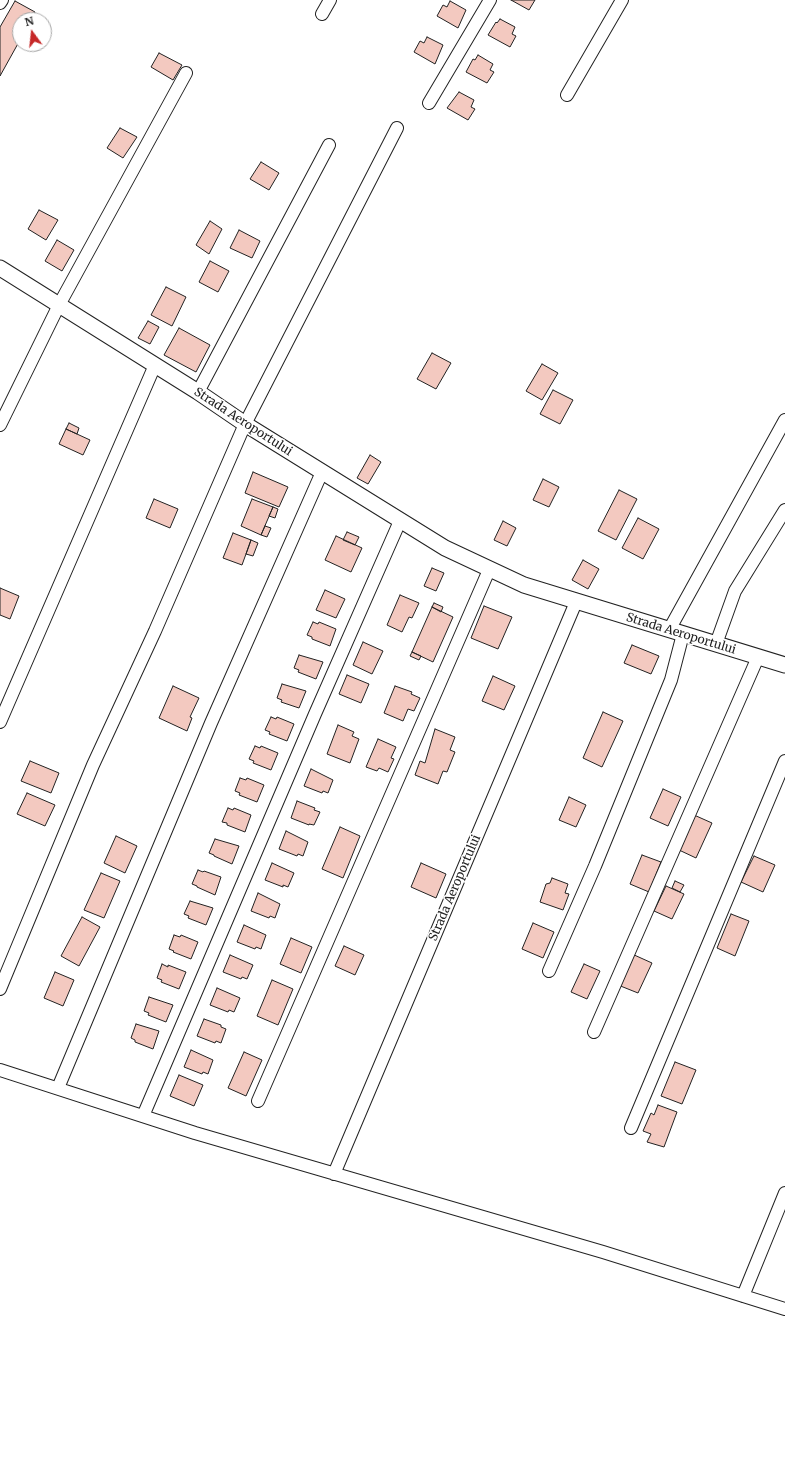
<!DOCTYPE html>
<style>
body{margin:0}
#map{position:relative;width:785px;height:1482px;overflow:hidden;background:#fff;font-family:Merriweather,serif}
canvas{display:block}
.north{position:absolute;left:12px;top:12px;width:40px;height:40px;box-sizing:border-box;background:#fff;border:1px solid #a7a7a7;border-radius:50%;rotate:345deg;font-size:11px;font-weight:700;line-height:16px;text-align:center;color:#222}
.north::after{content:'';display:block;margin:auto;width:14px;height:18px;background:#c62828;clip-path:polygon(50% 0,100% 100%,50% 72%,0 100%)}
</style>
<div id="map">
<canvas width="785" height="1482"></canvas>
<div class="north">N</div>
</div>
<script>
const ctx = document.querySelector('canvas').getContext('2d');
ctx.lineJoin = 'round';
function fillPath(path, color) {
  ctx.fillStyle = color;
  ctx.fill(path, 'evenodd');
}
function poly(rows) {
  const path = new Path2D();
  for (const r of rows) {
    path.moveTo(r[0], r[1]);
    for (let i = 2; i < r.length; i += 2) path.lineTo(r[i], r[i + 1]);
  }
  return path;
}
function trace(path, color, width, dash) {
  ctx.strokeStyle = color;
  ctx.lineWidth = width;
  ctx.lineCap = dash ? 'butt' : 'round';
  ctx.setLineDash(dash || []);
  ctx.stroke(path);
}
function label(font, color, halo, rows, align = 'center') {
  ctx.font = font + ' Merriweather,serif';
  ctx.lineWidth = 3;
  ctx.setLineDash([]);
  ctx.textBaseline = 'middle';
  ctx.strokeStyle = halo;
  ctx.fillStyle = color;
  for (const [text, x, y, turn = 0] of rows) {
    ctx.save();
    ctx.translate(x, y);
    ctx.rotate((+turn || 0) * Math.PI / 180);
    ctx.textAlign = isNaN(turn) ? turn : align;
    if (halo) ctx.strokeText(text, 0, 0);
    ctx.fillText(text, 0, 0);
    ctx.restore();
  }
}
const building = poly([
 [511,0,535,0,529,10,511,0],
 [15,1,35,12,31,20,20,20,20,40,0,76,0,27,15,1],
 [450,1,466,10,458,28,437,16,443,5,447,7,450,1],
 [500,19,515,27,512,34,516,36,510,47,488,35,496,22,497,23,500,19],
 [427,37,443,45,435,64,414,52,420,41,424,43,427,37],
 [159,53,182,65,173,80,151,67,159,53],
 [478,55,493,64,490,70,494,72,487,83,466,72,473,59,475,60,478,55],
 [459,92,474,100,471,107,475,109,468,120,447,108,459,92],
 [120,128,137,137,123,158,107,148,120,128],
 [261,162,279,173,269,190,250,179,261,162],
 [39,210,58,220,46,240,28,229,39,210],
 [210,221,222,229,209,254,196,245,210,221],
 [239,230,260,241,252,258,230,248,239,230],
 [57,240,74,250,62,271,45,261,57,240],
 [210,261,229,271,218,292,199,282,210,261],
 [166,287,186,297,172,326,151,315,166,287],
 [148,321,159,327,150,344,138,338,148,321],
 [179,328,210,345,196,372,164,355,179,328],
 [432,353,451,363,436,389,417,379,432,353],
 [542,364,558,373,542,400,526,391,542,364],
 [553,390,573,400,560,424,540,414,553,390],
 [69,423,79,428,77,434,66,429,69,423],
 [66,429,90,440,83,455,59,444,66,429],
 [370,455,381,462,368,484,357,478,370,455],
 [253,472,288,487,279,507,245,493,253,472],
 [543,479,559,487,549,507,533,500,543,479],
 [619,490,637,499,616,540,598,531,619,490],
 [154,499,178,509,170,528,146,518,154,499],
 [252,499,273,507,261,535,241,526,252,499],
 [273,507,278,509,275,518,269,516,273,507],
 [638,518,659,529,643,559,622,548,638,518],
 [503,521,516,528,507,546,494,540,503,521],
 [265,526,271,528,267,537,261,535,265,526],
 [347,532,359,537,355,545,343,540,347,532],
 [233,533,251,540,242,565,223,558,233,533],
 [336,536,362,548,351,572,325,560,336,536],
 [251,540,258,543,253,556,246,554,251,540],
 [583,560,599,569,588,589,572,580,583,560],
 [432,568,444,573,436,591,424,586,432,568],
 [0,588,19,596,10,619,0,615,0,588],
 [325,590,345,599,336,618,316,610,325,590],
 [400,595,419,603,412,618,409,617,402,632,387,625,400,595],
 [434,603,443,607,441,612,432,607,434,603],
 [484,606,512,617,498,649,471,638,484,606],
 [432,607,453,617,433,662,412,652,432,607],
 [313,622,318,624,319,622,336,629,330,646,312,639,312,637,307,635,313,622],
 [363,642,383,651,372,674,353,665,363,642],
 [632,645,659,656,651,674,624,663,632,645],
 [412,652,421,656,419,660,410,656,412,652],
 [299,655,323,662,316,679,298,672,299,670,294,668,299,655],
 [347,675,369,684,361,703,339,694,347,675],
 [493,676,515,686,504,710,482,701,493,676],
 [282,684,306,691,299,708,281,702,282,700,277,698,282,684],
 [173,686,199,698,190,717,192,718,187,731,159,718,173,686],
 [395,686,412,692,411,694,420,698,414,711,408,709,403,721,384,713,395,686],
 [603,712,623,721,602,767,583,758,603,712],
 [271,717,276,719,277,717,294,724,287,741,269,734,270,732,265,730,271,717],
 [338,725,354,732,352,736,359,739,350,763,327,754,338,725],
 [435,729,455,737,450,750,455,752,447,772,443,771,438,784,415,775,420,761,425,763,435,729],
 [378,739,396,747,391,758,394,759,388,772,379,768,377,771,366,767,378,739],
 [255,746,260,748,261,746,278,753,271,770,253,763,254,761,249,759,255,746],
 [30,761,59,773,51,793,21,781,30,761],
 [311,769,333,780,328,793,323,791,322,793,304,786,311,769],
 [240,778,246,780,247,778,264,785,257,802,239,795,240,793,235,791,240,778],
 [663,789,681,797,668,826,650,818,663,789],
 [27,793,55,805,45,826,17,814,27,793],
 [569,797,586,805,576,827,559,820,569,797],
 [297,801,315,808,314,810,320,812,314,825,309,824,309,825,291,818,297,801],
 [228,808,233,810,234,808,251,815,245,832,227,825,227,823,222,822,228,808],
 [694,815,712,823,696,858,679,850,694,815],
 [340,827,360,836,343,878,322,869,340,827],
 [286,831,308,842,303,856,298,854,297,856,279,849,286,831],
 [116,836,137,846,125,873,104,863,116,836],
 [215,839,239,846,232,864,214,856,214,855,209,853,215,839],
 [642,855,661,862,649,892,630,884,642,855],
 [754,856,775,865,763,892,741,882,754,856],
 [272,863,294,873,288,887,283,885,283,887,265,880,272,863],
 [421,863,446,874,436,898,411,887,421,863],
 [198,870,203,872,204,871,221,877,215,895,197,887,197,886,192,884,198,870],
 [101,873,120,881,104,918,84,910,101,873],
 [552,878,568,884,565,893,569,894,563,910,540,902,546,884,550,883,552,878],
 [675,881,684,885,680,892,672,888,675,881],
 [666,886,684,894,672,919,654,911,666,886],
 [258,893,280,904,275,918,270,916,269,918,251,911,258,893],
 [190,901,213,908,206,925,188,918,189,916,184,914,190,901],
 [731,914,749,921,735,956,717,948,731,914],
 [82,917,100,927,79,966,61,956,82,917],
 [533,923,554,932,543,958,522,949,533,923],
 [244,925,266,935,261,949,256,947,255,949,237,942,244,925],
 [174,935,180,937,181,935,198,942,191,959,173,952,174,951,169,949,174,935],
 [291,938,312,947,301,973,280,964,291,938],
 [344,946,364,955,355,975,335,966,344,946],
 [632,954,652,963,638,993,618,985,632,954],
 [230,955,253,965,247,979,242,977,241,979,223,972,230,955],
 [162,964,168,967,168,965,186,972,179,989,161,982,162,980,157,978,162,964],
 [584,964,600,971,587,999,571,992,584,964],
 [55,972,74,980,63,1006,44,998,55,972],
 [272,980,293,989,278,1025,257,1016,272,980],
 [217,988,240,998,234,1012,229,1010,228,1012,210,1005,217,988],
 [149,997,173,1005,166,1022,148,1015,149,1013,144,1011,149,997],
 [204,1019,221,1025,221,1027,226,1029,221,1043,216,1041,215,1043,197,1036,204,1019],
 [136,1024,159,1031,153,1049,135,1042,135,1040,131,1038,136,1024],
 [191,1050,213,1060,208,1074,203,1072,202,1074,184,1067,191,1050],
 [244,1052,262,1060,246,1096,228,1088,244,1052],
 [675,1062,696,1070,682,1104,661,1096,675,1062],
 [179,1075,203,1085,194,1106,170,1096,179,1075],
 [658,1105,677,1112,664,1147,647,1142,651,1134,643,1131,651,1113,654,1115,658,1105]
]);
fillPath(building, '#f3c9c0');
trace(building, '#222', 1);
const minor = poly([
 [0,3,2,0],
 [322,14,330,0],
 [567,95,622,0],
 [429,103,490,0],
 [198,392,329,145],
 [0,425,59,305,186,73],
 [669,630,785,420],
 [716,644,735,591,785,510],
 [0,722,155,365],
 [549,971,595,866,671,680,683,634],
 [0,989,93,765,155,631,245,424,397,128],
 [594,1032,758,657],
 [0,1070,195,1133,603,1252,785,1309],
 [58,1088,211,723,322,472],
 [258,1101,489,570],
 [143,1116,315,714,400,521],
 [631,1128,785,761],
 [334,1174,576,602],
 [743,1296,785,1193]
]);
const tertiary = poly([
 [0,268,198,392,245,424,445,548,524,585,785,665]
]);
trace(minor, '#222', 14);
trace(tertiary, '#222', 17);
trace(minor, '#fff', 12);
trace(tertiary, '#fff', 15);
label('12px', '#222', '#fff', [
 ["Strada Aeroportului",243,422,33],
 ["Strada Aeroportului",681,634,17],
 ["Strada Aeroportului",455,888,-67]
]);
</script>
